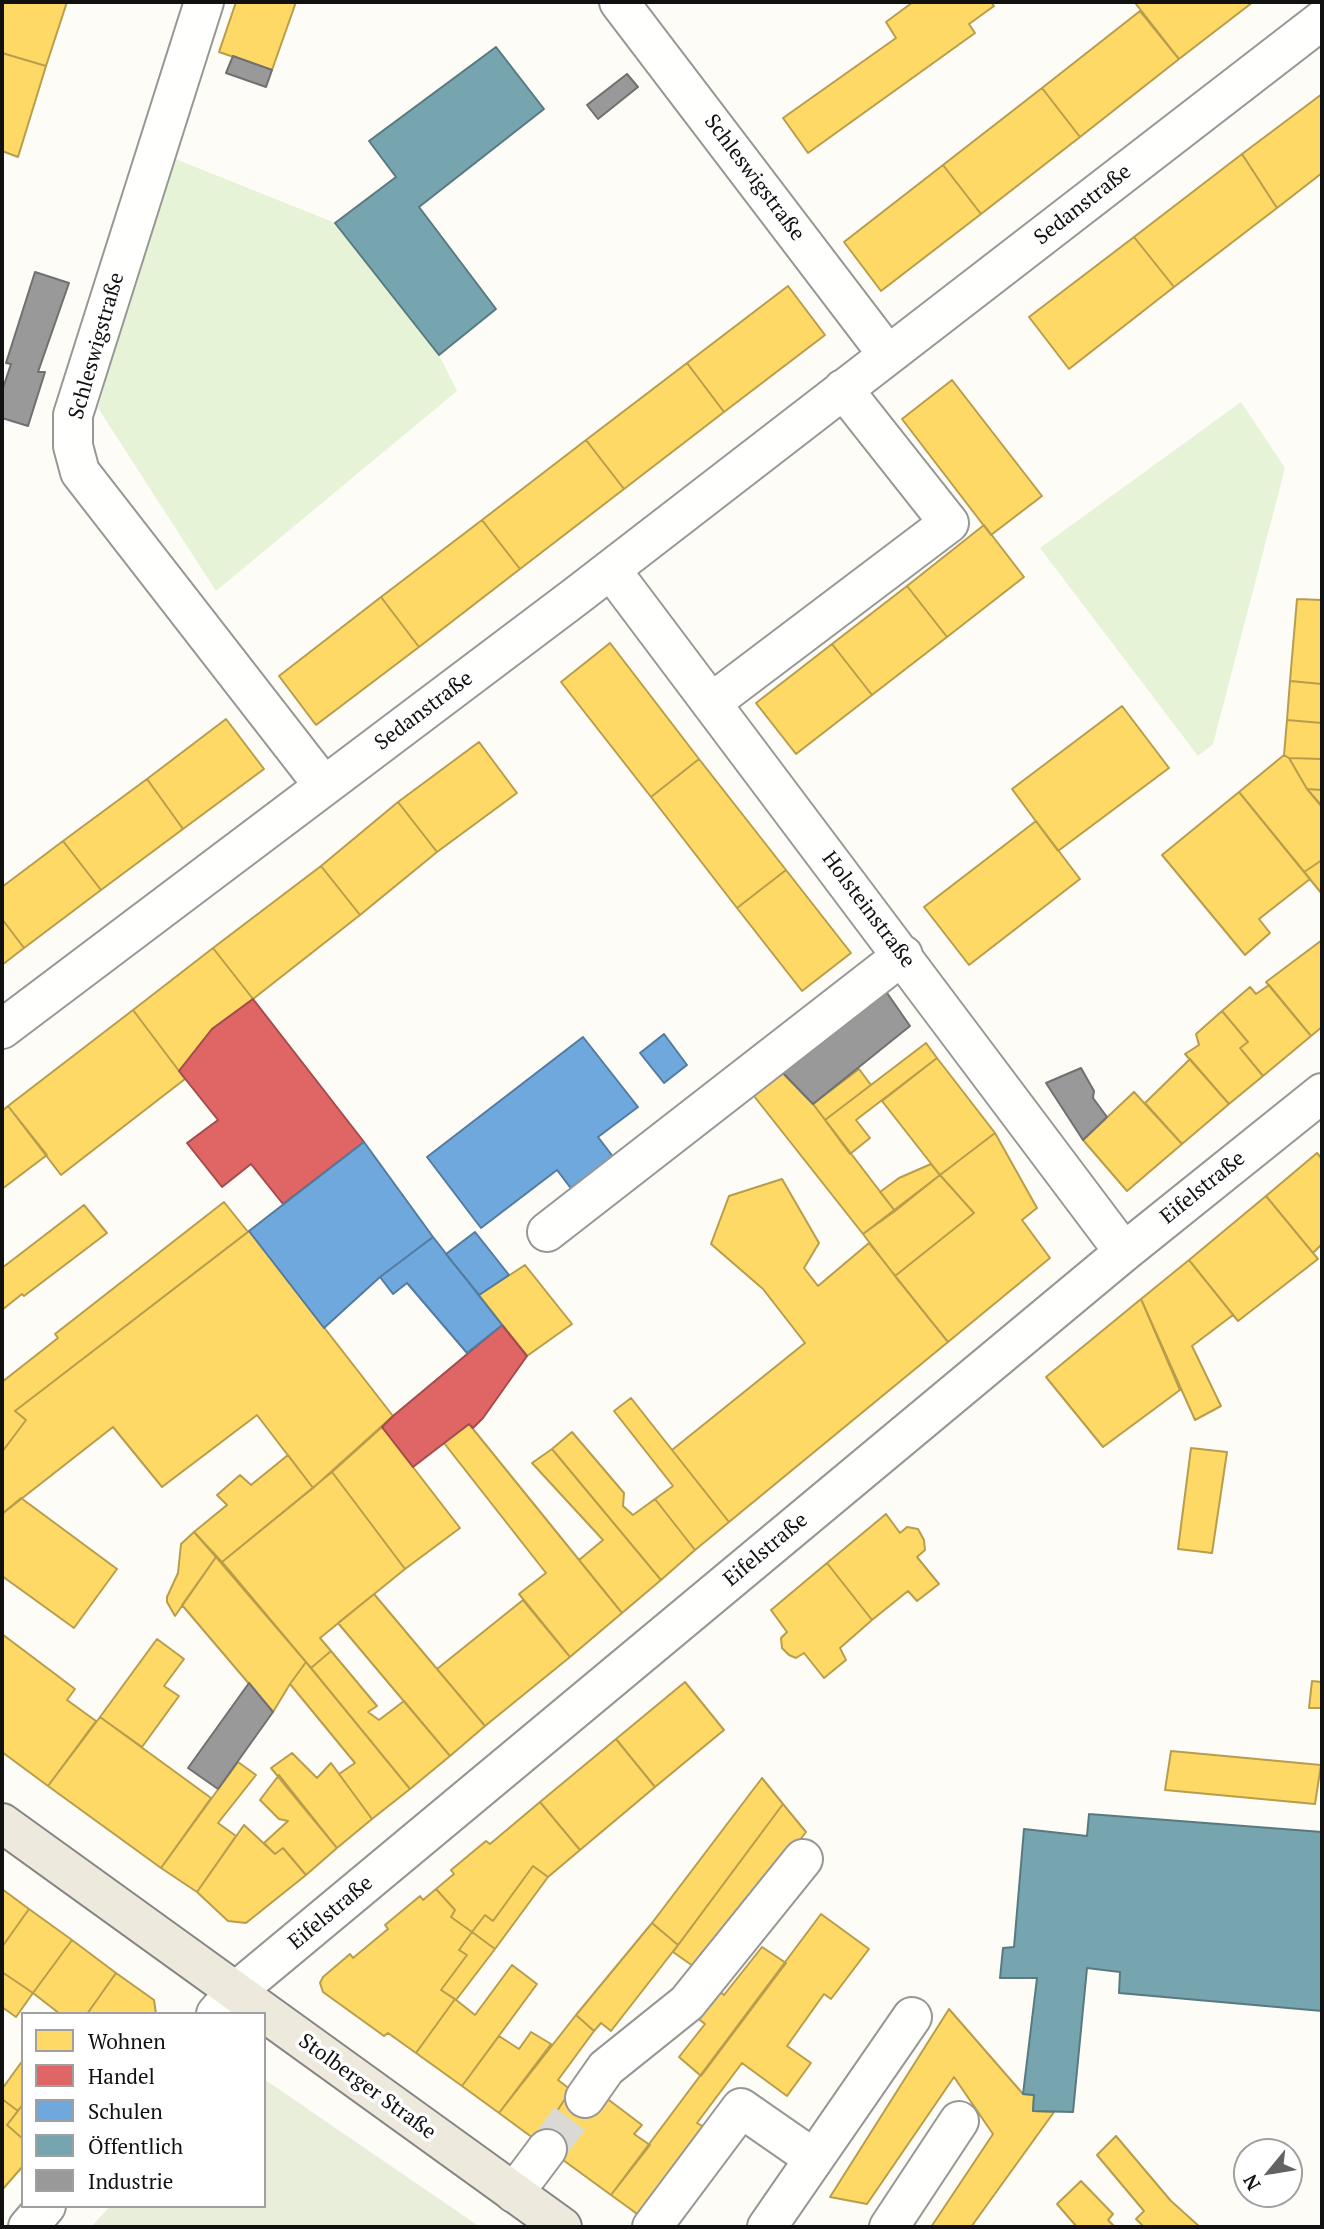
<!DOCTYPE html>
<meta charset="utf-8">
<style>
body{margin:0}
#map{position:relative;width:1324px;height:2229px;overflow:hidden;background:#fdfcf7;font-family:"PT Serif",serif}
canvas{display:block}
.frame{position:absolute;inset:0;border:4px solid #111;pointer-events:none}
.legend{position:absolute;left:21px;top:2012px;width:245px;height:196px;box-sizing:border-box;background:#fff;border:2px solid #a0a0a0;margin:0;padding:9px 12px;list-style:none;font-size:21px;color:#111}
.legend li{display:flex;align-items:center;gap:14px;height:35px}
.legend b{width:35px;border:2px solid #a0a0a0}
.north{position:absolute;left:1233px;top:2138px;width:70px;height:70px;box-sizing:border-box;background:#fff;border:2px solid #a0a0a0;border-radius:50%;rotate:240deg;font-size:19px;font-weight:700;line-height:28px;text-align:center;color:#111}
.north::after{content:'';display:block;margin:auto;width:24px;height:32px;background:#646362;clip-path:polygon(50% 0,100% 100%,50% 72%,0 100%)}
</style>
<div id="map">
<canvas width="1324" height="2229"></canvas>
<div class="frame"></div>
<ul class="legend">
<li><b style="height:19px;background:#ffd966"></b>Wohnen</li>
<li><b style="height:19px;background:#e06666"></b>Handel</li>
<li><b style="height:19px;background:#6fa8dc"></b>Schulen</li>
<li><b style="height:19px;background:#76a5af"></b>Öffentlich</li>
<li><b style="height:19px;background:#999"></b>Industrie</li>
</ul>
<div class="north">N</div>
</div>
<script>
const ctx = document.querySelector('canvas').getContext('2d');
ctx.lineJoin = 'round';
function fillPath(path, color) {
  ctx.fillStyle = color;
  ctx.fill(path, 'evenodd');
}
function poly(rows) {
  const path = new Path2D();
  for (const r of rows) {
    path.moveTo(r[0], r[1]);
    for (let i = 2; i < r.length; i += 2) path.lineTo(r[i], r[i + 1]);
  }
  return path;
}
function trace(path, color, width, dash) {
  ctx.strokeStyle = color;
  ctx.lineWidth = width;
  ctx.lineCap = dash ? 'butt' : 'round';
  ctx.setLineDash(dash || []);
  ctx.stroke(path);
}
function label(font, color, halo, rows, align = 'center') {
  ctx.font = font + ' "PT Serif",serif';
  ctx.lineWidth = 7;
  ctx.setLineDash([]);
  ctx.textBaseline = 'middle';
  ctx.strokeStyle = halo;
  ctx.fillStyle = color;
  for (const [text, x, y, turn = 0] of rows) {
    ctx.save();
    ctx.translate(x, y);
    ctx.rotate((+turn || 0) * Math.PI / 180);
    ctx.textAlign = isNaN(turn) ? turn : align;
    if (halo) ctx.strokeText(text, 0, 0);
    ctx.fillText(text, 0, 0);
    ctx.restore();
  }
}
fillPath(poly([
 [168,156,335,223,439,355,457,391,216,591,98,408],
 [1241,402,1285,468,1213,744,1198,756,1040,548]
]), '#e7f3d7');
fillPath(poly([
 [264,2079,480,2227,91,2227,110,2206,264,2206]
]), '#e9eedb');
const homes = poly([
 [2,2,67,2,46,66,2,53,2,2],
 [236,2,296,2,272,70,219,52,236,2],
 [913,2,991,2,994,6,969,24,975,33,808,153,783,118,896,38,886,22,913,2],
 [1139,2,1253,2,1179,59,1136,4,1139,2],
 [1140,11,1179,59,1080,137,1042,88,1140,11],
 [2,53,46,66,18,157,2,151,2,53],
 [1042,88,1080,137,981,214,943,165,1042,88],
 [1322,94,1322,173,1277,208,1242,154,1322,94],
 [1242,154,1277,208,1174,287,1134,237,1242,154],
 [943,165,981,214,881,291,844,242,943,165],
 [1134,237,1174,287,1069,369,1029,317,1134,237],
 [788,286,825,335,724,412,687,363,788,286],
 [687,363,724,412,624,489,586,440,687,363],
 [952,380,1042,496,991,535,902,419,952,380],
 [586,440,624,489,520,569,482,520,586,440],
 [482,520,520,569,419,647,381,597,482,520],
 [984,525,1024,577,947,637,907,586,984,525],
 [907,586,947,637,872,695,832,644,907,586],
 [381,597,419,647,316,725,279,676,381,597],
 [1297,599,1322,600,1322,684,1290,681,1297,599],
 [610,643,699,759,651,797,561,682,610,643],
 [832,644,872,695,796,754,756,703,832,644],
 [1290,681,1322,684,1322,723,1287,720,1290,681],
 [1122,706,1169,768,1058,851,1012,789,1122,706],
 [226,719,264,769,183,829,147,779,226,719],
 [1287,720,1322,723,1322,759,1289,758,1284,755,1287,720],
 [479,742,517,793,437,852,398,802,479,742],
 [1284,755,1289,758,1307,789,1322,807,1322,860,1304,872,1239,792,1284,755],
 [1289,758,1322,759,1322,790,1307,789,1289,758],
 [699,759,786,870,737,908,651,797,699,759],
 [147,779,183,829,101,890,63,841,147,779],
 [1307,789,1322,790,1322,806,1321,805,1307,789],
 [1239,792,1310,879,1259,919,1270,933,1245,955,1162,855,1239,792],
 [398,802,437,852,360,915,321,866,398,802],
 [1036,821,1080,879,969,965,924,907,1036,821],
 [63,841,101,890,24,948,2,919,2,887,63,841],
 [1322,860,1322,894,1304,872,1322,860],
 [321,866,360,915,253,999,213,948,321,866],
 [786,870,851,953,802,991,737,908,786,870],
 [2,919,24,948,2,965,2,919],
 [1322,940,1322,1027,1311,1036,1266,982,1322,940],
 [213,948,253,999,212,1029,179,1071,133,1010,213,948],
 [1269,985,1311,1036,1263,1076,1240,1048,1248,1042,1222,1011,1250,987,1256,994,1269,985],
 [133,1010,185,1079,61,1175,8,1106,133,1010],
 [1222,1011,1248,1042,1240,1048,1263,1076,1229,1104,1185,1054,1199,1045,1196,1034,1222,1011],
 [926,1043,937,1058,856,1120,870,1138,850,1154,825,1120,926,1043],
 [937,1058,995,1133,940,1175,882,1101,937,1058],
 [1190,1059,1229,1104,1182,1144,1145,1103,1190,1059],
 [779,1069,813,1104,895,1211,863,1234,750,1091,779,1069],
 [859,1069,871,1085,825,1120,813,1104,859,1069],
 [1134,1092,1182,1144,1127,1191,1083,1140,1134,1092],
 [8,1106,47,1155,2,1189,2,1111,8,1106],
 [995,1133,1037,1208,1022,1220,1050,1258,948,1342,895,1276,974,1213,940,1175,995,1133],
 [1317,1153,1322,1159,1322,1244,1313,1253,1266,1196,1317,1153],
 [931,1164,940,1175,895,1211,880,1192,899,1178,931,1164],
 [940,1175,974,1213,895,1276,863,1234,940,1175],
 [782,1179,819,1243,804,1268,818,1286,869,1243,948,1342,729,1522,672,1450,805,1343,763,1289,711,1244,729,1196,782,1179],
 [1266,1196,1318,1259,1238,1321,1189,1260,1266,1196],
 [224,1202,248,1232,15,1411,26,1420,2,1452,2,1382,58,1338,55,1334,224,1202],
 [84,1205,107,1233,24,1296,22,1294,2,1310,2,1268,84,1205],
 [249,1231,393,1416,313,1488,257,1415,162,1487,113,1427,2,1514,2,1452,26,1420,15,1411,249,1231],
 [1189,1260,1233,1315,1192,1346,1221,1406,1195,1420,1141,1299,1189,1260],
 [525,1265,572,1324,527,1356,479,1295,525,1265],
 [1141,1299,1180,1390,1103,1447,1046,1377,1141,1299],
 [631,1398,729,1522,695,1550,655,1499,673,1486,614,1411,631,1398],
 [469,1424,622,1613,570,1657,519,1594,546,1573,444,1443,469,1424],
 [382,1427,460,1528,405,1569,332,1472,382,1427],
 [572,1432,624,1493,623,1506,633,1515,655,1499,695,1550,661,1580,552,1449,572,1432],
 [1191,1448,1227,1452,1212,1553,1178,1549,1191,1448],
 [552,1449,661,1580,622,1613,579,1560,603,1540,532,1463,552,1449],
 [288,1455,313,1488,222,1562,194,1532,227,1505,217,1495,240,1475,251,1485,288,1455],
 [332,1472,405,1569,320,1638,331,1651,311,1668,222,1562,332,1472],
 [21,1498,117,1569,74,1628,2,1576,2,1514,21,1498],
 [886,1514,900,1533,907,1527,918,1529,924,1540,925,1550,917,1557,939,1584,917,1601,908,1591,872,1620,827,1563,886,1514],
 [194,1532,216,1557,175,1616,167,1602,167,1597,178,1573,181,1544,194,1532],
 [216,1557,306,1662,290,1684,273,1712,182,1605,216,1557],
 [827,1563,872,1620,840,1648,846,1660,824,1678,804,1653,796,1658,789,1655,782,1648,781,1638,787,1632,771,1610,827,1563],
 [374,1594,485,1726,450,1756,338,1623,374,1594],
 [523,1600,570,1657,485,1726,437,1669,523,1600],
 [2,1634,75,1689,67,1700,96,1721,48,1786,2,1752,2,1634],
 [157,1639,184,1659,164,1686,179,1696,142,1747,100,1717,157,1639],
 [331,1651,377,1706,368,1712,379,1720,404,1701,450,1756,410,1789,311,1668,331,1651],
 [306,1662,410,1789,372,1819,339,1774,355,1763,290,1684,306,1662],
 [1312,1681,1322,1682,1322,1708,1309,1708,1312,1681],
 [685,1682,724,1730,655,1787,616,1739,685,1682],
 [100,1717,211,1798,161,1868,48,1786,100,1717],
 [616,1739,655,1787,580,1850,540,1802,616,1739],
 [1171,1751,1321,1765,1315,1804,1165,1790,1171,1751],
 [292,1753,317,1778,331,1763,372,1819,337,1848,271,1768,292,1753],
 [238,1762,256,1775,218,1823,236,1836,197,1892,161,1868,238,1762],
 [279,1775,337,1848,306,1875,283,1848,275,1854,264,1843,288,1821,279,1819,260,1800,279,1775],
 [762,1778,783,1804,678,1945,652,1923,762,1778],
 [540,1802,580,1850,548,1877,533,1866,493,1921,485,1915,472,1932,451,1917,455,1910,436,1889,454,1874,451,1870,486,1841,490,1844,540,1802],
 [783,1804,806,1832,700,1971,673,1952,783,1804],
 [244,1825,275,1854,283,1848,306,1875,246,1923,228,1921,197,1892,244,1825],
 [533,1866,548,1877,495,1949,472,1932,485,1915,493,1921,533,1866],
 [2,1889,29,1909,2,1947,2,1889],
 [436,1889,455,1910,451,1917,472,1932,459,1950,467,1955,441,1990,455,1999,416,2053,388,2033,384,2036,323,1992,320,1983,323,1977,350,1954,353,1958,388,1929,385,1925,420,1896,423,1900,436,1889],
 [29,1909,72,1940,33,1993,2,1972,2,1947,29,1909],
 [821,1914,869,1949,831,1999,824,1994,787,2046,811,2063,787,2096,742,2063,697,2123,706,2128,640,2216,611,2195,821,1914],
 [652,1923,678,1945,611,2031,601,2023,594,2031,576,2015,652,1923],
 [472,1932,495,1949,456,2000,441,1990,467,1955,459,1950,472,1932],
 [72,1940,116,1973,87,2014,60,2014,33,1993,72,1940],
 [762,1947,786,1963,701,2076,679,2057,705,2024,696,2017,717,1989,724,1995,762,1947],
 [512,1965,537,1984,462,2086,416,2053,455,1999,475,2015,512,1965],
 [2,1972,33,1993,16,2017,2,2007,2,1972],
 [116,1973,154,2000,156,2014,87,2014,116,1973],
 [949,2009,1023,2094,1034,2095,1033,2111,1054,2112,971,2227,931,2227,993,2134,954,2077,867,2204,830,2197,949,2009],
 [576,2015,594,2031,558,2080,571,2090,537,2141,499,2113,576,2015],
 [531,2032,551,2044,499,2113,462,2086,499,2036,519,2049,531,2032],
 [23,2060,23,2104,18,2111,2,2099,2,2089,23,2060],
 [571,2090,597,2091,642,2125,634,2134,650,2145,611,2195,537,2141,571,2090],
 [2,2099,18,2111,7,2125,23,2139,23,2166,2,2190,2,2099],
 [23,2104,23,2139,7,2125,23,2104],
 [1116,2136,1171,2201,1200,2227,1144,2227,1136,2219,1144,2211,1097,2155,1116,2136],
 [1081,2181,1113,2214,1108,2220,1115,2227,1077,2227,1057,2204,1081,2181]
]);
fillPath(homes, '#ffd966');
trace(homes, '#b89d4c', 2);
const shops = poly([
 [253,999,364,1142,283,1204,251,1164,222,1187,187,1143,218,1120,179,1071,212,1029,253,999],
 [502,1325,527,1356,483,1418,473,1428,469,1424,413,1467,382,1427,393,1416,502,1325]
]);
fillPath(shops, '#e06666');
trace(shops, '#a24c4c', 2);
const schools = poly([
 [664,1034,687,1065,664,1083,640,1053,664,1034],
 [583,1037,638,1107,598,1137,617,1162,576,1195,557,1170,481,1228,427,1157,583,1037],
 [364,1142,433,1237,380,1277,324,1328,249,1231,364,1142],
 [475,1232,509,1275,479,1295,446,1254,475,1232],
 [433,1237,502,1325,467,1353,407,1283,393,1294,380,1277,433,1237]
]);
fillPath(schools, '#6fa8dc');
trace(schools, '#537b9f', 2);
const public = poly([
 [496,47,544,109,419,207,496,309,439,355,335,223,396,177,369,141,496,47],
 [1089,1814,1322,1832,1322,2011,1119,1993,1120,1972,1087,1968,1073,2112,1033,2111,1034,2095,1023,2094,1037,1978,1000,1978,1003,1948,1014,1947,1024,1829,1087,1836,1089,1814]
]);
fillPath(public, '#76a5af');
trace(public, '#587980', 2);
const industry = poly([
 [233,56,272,70,266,87,226,73,233,56],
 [627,74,638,87,598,119,587,105,627,74],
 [35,272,69,283,38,372,45,372,28,426,2,418,2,391,11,364,6,363,35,272],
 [885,990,910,1026,813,1104,779,1069,885,990],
 [1081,1068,1094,1091,1093,1098,1107,1117,1083,1140,1046,1083,1081,1068],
 [249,1683,273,1712,218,1789,188,1768,249,1683]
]);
fillPath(industry, '#999');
trace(industry, '#707070', 2);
trace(poly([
 [547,2149,585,2098]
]), '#dad9d4', 38, [38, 19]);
const minor = poly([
 [204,2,73,415,73,446,80,472,324,786],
 [619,2,888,355],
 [611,570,1124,1252],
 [711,703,949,523,843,389],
 [2,1029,575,597,1322,20],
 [547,1232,903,955],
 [216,2014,235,1992,694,1610,1124,1252,1322,1093],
 [585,2098,606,2068,687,2003,803,1859],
 [514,2193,547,2149],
 [28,2227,46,2206],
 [652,2227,741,2108,813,2158],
 [767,2227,912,2017],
 [889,2227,959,2121]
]);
const major = poly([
 [2,1823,562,2227]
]);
trace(minor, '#979795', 42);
trace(major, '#858482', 42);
trace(minor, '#fffffe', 38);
trace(major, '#ede9dc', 38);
label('21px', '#111', '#fff', [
 ["Schleswigstraße",754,178,53],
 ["Sedanstraße",1083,205,-38],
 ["Schleswigstraße",97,346,-74],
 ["Sedanstraße",424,711,-37],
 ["Holsteinstraße",868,910,53],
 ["Eifelstraße",1203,1188,-39],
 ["Eifelstraße",766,1550,-40],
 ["Eifelstraße",331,1913,-40],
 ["Stolberger Straße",367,2087,36]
]);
</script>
